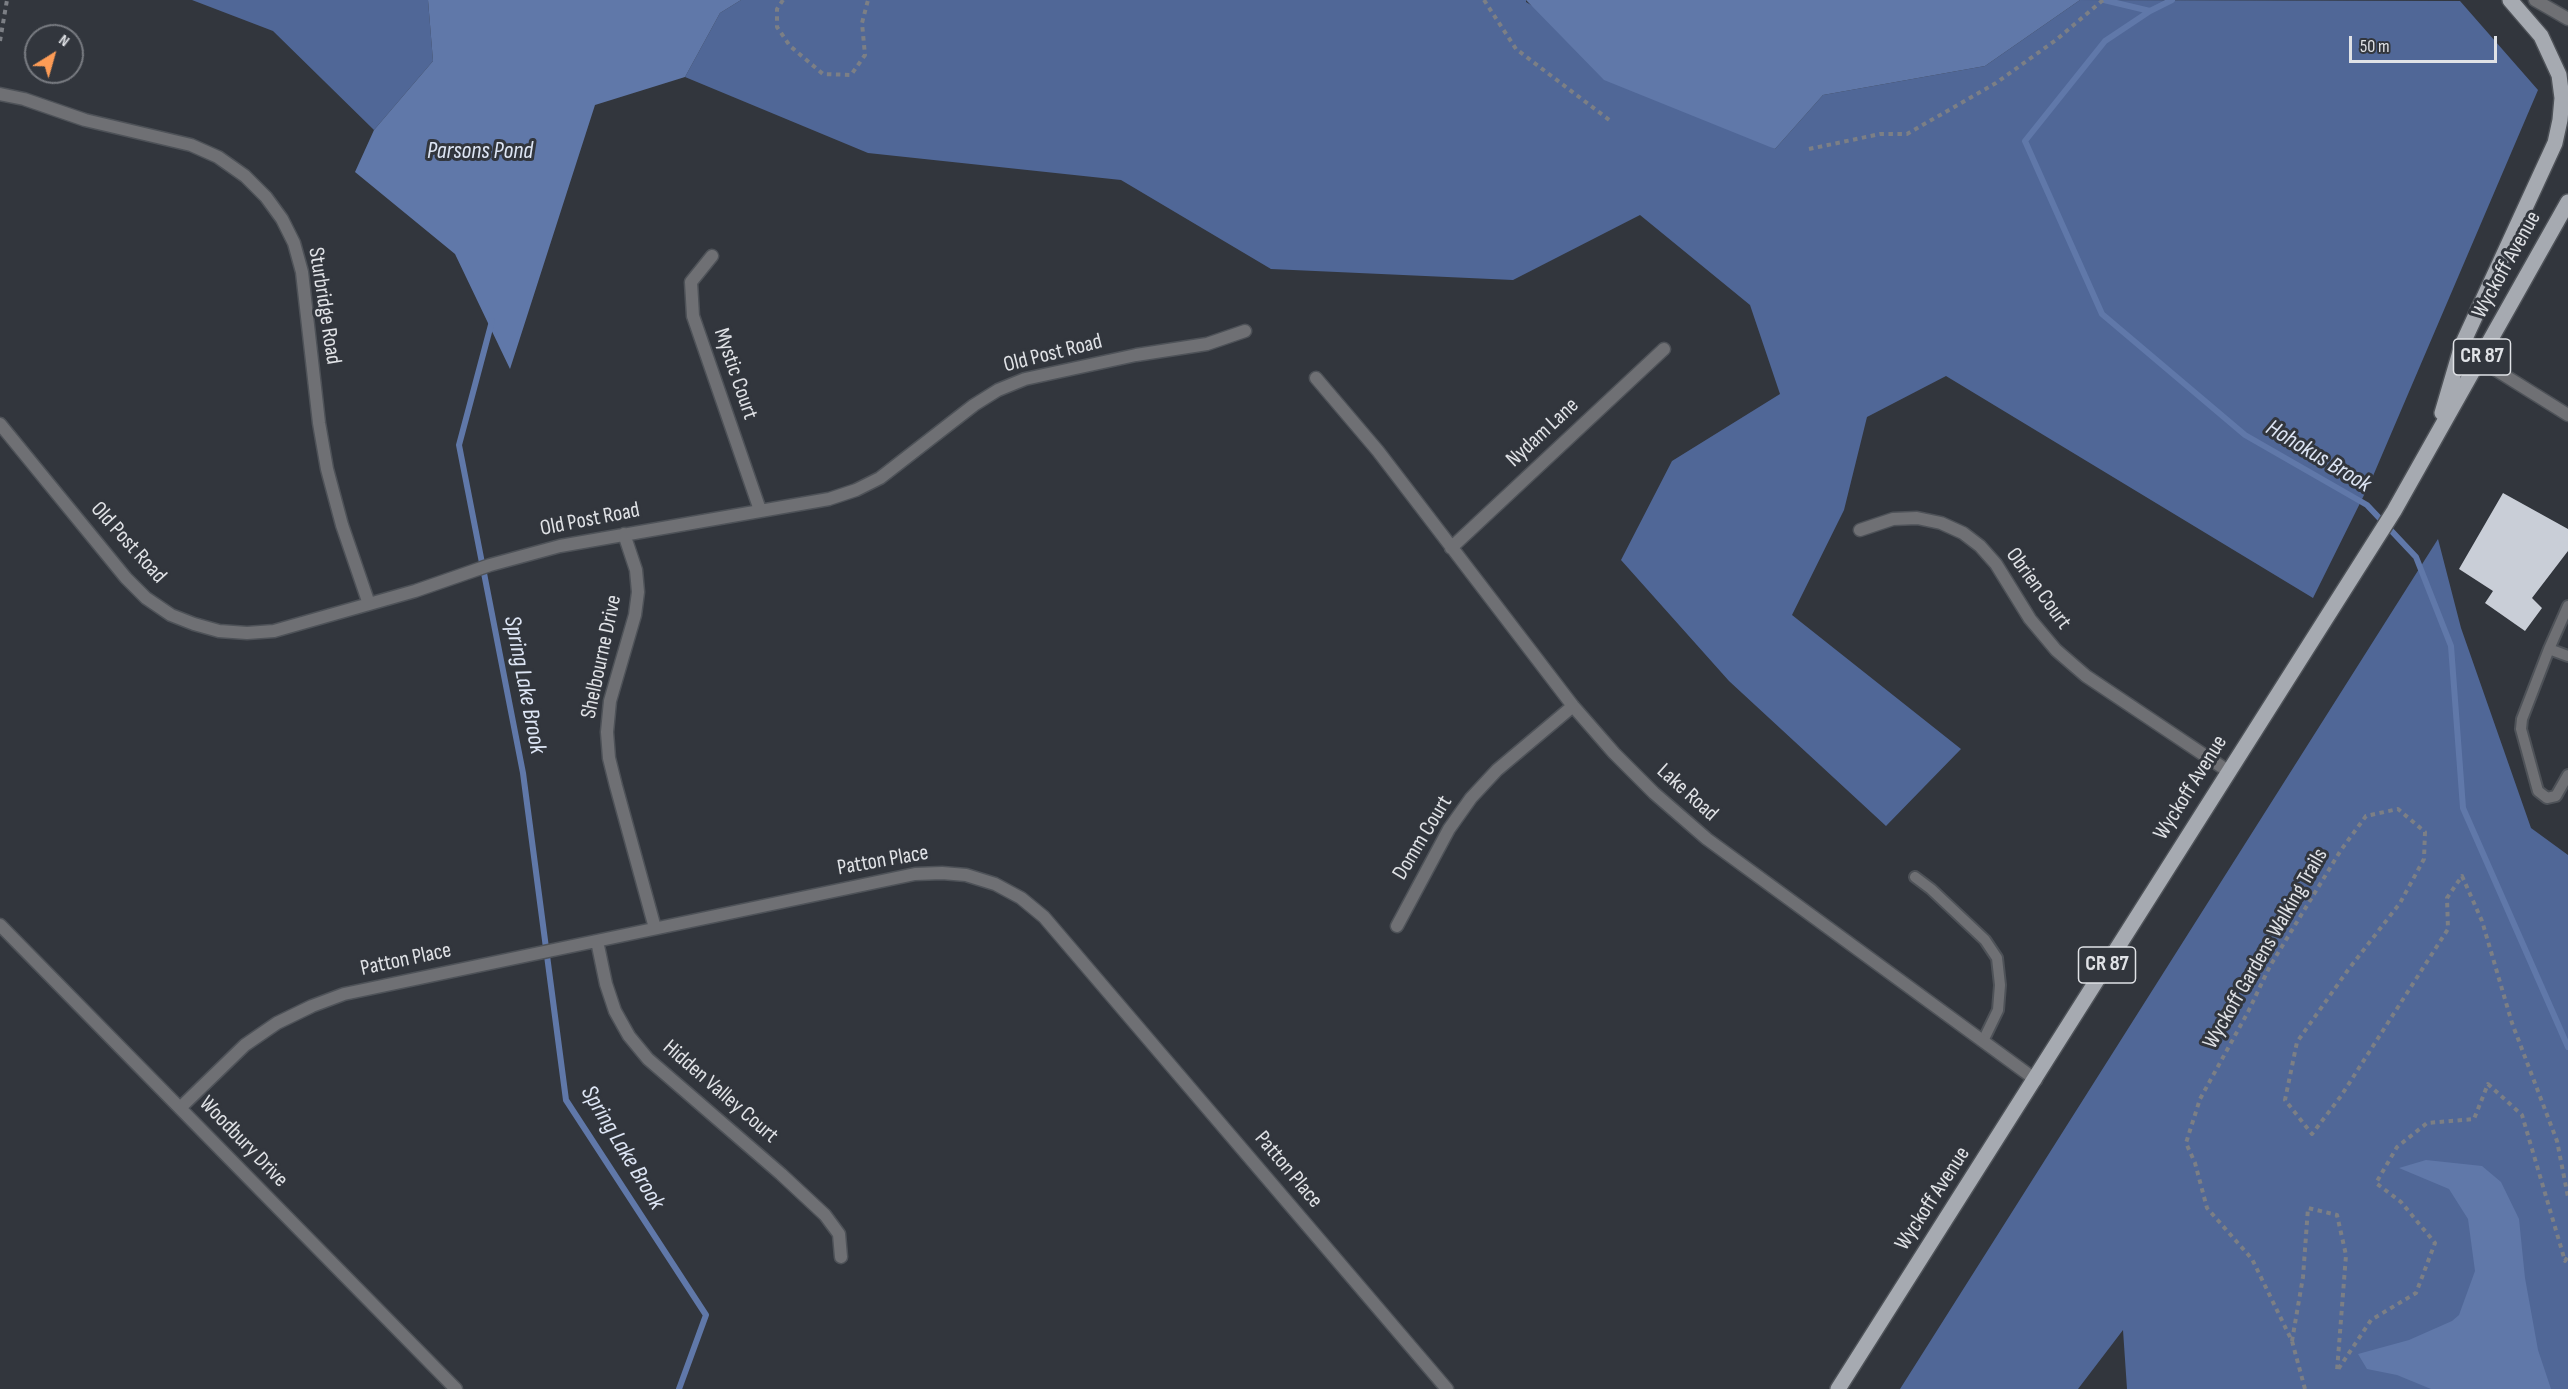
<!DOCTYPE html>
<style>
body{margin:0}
#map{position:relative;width:2568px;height:1389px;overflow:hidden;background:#32363d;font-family:"Sofia Sans Condensed",sans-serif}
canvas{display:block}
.north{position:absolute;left:24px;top:24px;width:60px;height:60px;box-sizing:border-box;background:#32363d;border:2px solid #787b81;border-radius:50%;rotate:37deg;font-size:16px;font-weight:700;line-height:24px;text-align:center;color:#e0e2e6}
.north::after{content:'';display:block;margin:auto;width:21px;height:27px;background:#fd9c56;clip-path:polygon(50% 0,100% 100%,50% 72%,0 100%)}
.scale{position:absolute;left:2349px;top:36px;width:148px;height:27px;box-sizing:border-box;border:3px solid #e0e2e6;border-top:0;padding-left:8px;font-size:18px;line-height:21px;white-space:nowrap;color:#e0e2e6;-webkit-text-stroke:4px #32363d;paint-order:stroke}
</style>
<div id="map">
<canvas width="2568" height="1389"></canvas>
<div class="north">N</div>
<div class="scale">50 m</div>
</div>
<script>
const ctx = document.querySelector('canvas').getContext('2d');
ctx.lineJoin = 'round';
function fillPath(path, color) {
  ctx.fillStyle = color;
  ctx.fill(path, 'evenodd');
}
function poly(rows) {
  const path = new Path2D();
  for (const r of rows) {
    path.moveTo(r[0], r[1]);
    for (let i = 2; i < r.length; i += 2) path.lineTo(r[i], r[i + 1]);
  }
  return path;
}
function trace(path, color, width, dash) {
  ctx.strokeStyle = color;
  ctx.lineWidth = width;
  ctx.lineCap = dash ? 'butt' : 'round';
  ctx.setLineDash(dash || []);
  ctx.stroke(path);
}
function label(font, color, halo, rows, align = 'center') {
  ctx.font = font + ' "Sofia Sans Condensed",sans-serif';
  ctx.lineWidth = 6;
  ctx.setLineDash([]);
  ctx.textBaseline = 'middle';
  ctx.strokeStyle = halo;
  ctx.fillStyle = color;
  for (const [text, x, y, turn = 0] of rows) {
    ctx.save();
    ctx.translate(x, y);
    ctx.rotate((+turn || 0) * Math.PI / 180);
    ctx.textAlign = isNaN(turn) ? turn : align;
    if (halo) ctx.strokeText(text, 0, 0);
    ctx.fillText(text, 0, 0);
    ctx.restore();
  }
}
fillPath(poly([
 [192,0,428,0,433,61,374,130,273,31],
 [741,0,1526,0,1526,2,1775,149,1823,95,1985,66,2080,0,2460,1,2538,90,2370,483,2313,598,1946,376,1867,417,1844,510,1792,615,1961,749,1886,826,1729,681,1621,560,1672,461,1780,394,1750,305,1640,215,1513,280,1271,269,1121,180,868,153,685,77,720,13],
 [2438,539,2461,628,2531,828,2568,855,2568,1389,2127,1389,2123,1330,2078,1389,1900,1389]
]), '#506797');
fillPath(poly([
 [428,0,741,0,720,13,685,77,595,105,510,369,455,254,355,172,374,130,433,61],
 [1526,0,2080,0,1985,66,1823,95,1775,149,1604,80],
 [2426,1160,2482,1166,2501,1182,2519,1219,2525,1278,2538,1350,2551,1389,2431,1389,2397,1375,2367,1369,2358,1354,2409,1340,2452,1321,2459,1315,2475,1271,2468,1219,2449,1189,2399,1168]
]), '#6078a9');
trace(poly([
 [2104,0,2150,11],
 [2172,0,2150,11,2105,41,2025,141,2102,314,2245,435,2367,505,2416,557,2451,646,2463,808,2568,1047],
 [492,321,459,445,523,773,566,1100,706,1315,679,1389]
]), '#6078a9', 6);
fillPath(poly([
 [2503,493,2568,529,2568,551,2532,598,2542,608,2525,631,2485,603,2493,591,2459,569]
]), '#c9ced7');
const lane = poly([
 [2568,606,2549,649,2568,656],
 [2549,649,2522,719,2521,729,2538,791,2547,798,2556,796,2568,775],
 [1915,877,1931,889,1985,940,1997,958,2000,985,1998,1010,1983,1041]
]);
const street = poly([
 [2535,0,2568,19],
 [0,94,24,99,85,120,191,145,218,157,245,176,266,197,282,219,294,243,302,272,319,423,327,469,342,525,369,604],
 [712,256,691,282,693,316,760,510],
 [2480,360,2568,415],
 [1316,378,1378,451,1573,706,1614,753,1654,793,1707,839,2036,1080],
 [0,424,126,578,146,598,171,615,194,624,219,631,247,633,274,631,415,591,490,565,560,546,829,499,856,490,880,478,974,405,998,390,1025,379,1136,355,1207,344,1245,331],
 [1860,530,1893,519,1917,518,1941,523,1963,533,1980,546,1996,564,2030,619,2056,650,2086,676,2228,771],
 [624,534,636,570,638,592,635,615,610,701,607,732,609,758,616,786,655,928],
 [1451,548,1664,349],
 [0,925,456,1389],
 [1397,926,1449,829,1471,798,1497,770,1573,706],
 [597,941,606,984,615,1011,629,1036,648,1059,781,1174,825,1215,839,1234,841,1257],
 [180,1108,245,1045,277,1023,312,1006,344,994,915,874,942,873,966,875,995,884,1021,898,1044,917,1447,1389]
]);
const primary = poly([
 [2442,413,2462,345,2555,143,2560,120,2562,98,2559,75,2541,36,2510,0],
 [1838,1389,2394,511,2568,202]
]);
trace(lane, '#4e5258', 14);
trace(street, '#4e5258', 15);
trace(primary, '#4e5258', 18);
trace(poly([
 [783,0,777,9,777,27,790,46,823,74,851,75,865,55,862,23,868,0],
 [1484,0,1516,49,1612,122],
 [0,41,7,0],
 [1809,149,1880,134,1907,134,1996,83,2056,40,2103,0],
 [2292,1341,2303,1277,2308,1208,2337,1215,2346,1255,2337,1371,2371,1320,2416,1293,2435,1243,2401,1202,2376,1183,2397,1147,2427,1123,2474,1119,2488,1084,2522,1115,2565,1261,2568,1256],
 [2305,1389,2292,1341,2252,1259,2207,1208,2195,1163,2186,1143,2200,1099,2248,1012,2270,966,2341,850,2366,816,2398,809,2425,832,2424,859,2400,903,2348,970,2297,1042,2285,1100,2312,1134,2341,1096,2448,929,2447,898,2462,876,2482,921,2512,1023,2557,1141,2568,1197]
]), '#7c7f85', 4, [4.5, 4.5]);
trace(lane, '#6f7074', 10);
trace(street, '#6f7074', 12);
trace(primary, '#a6aab1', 15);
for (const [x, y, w] of [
 [2482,357,57],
 [2107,965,57]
]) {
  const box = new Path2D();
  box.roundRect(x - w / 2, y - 18, w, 36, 4.5);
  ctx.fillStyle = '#32363d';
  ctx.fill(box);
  trace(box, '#e0e2e6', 1.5);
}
label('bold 21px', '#e0e2e6', null, [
 ["CR 87",2482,357],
 ["CR 87",2107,965]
]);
label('22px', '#e0e2e6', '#32363d', [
 ["Wyckoff Avenue",2507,265,-61],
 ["Sturbridge Road",324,306,81],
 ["Old Post Road",1053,354,-14],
 ["Mystic Court",735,374,71],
 ["Nydam Lane",1543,433,-43],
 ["Old Post Road",590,520,-11],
 ["Old Post Road",128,543,48],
 ["Obrien Court",2038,589,54],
 ["Shelbourne Drive",602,657,-78],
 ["Wyckoff Avenue",2191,788,-58],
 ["Lake Road",1687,793,42],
 ["Domm Court",1423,838,-59],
 ["Patton Place",883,861,-10],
 ["Wyckoff Gardens Walking Trails",2266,949,-60],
 ["Patton Place",406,960,-12],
 ["Hidden Valley Court",720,1092,41],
 ["Woodbury Drive",243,1142,46],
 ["Patton Place",1288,1170,50],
 ["Wyckoff Avenue",1933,1199,-57]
]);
label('italic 24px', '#dde5f4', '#32363d', [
 ["Parsons Pond",480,152],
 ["Hohokus Brook",2318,457,31],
 ["Spring Lake Brook",524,685,79],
 ["Spring Lake Brook",622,1148,59]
]);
</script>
